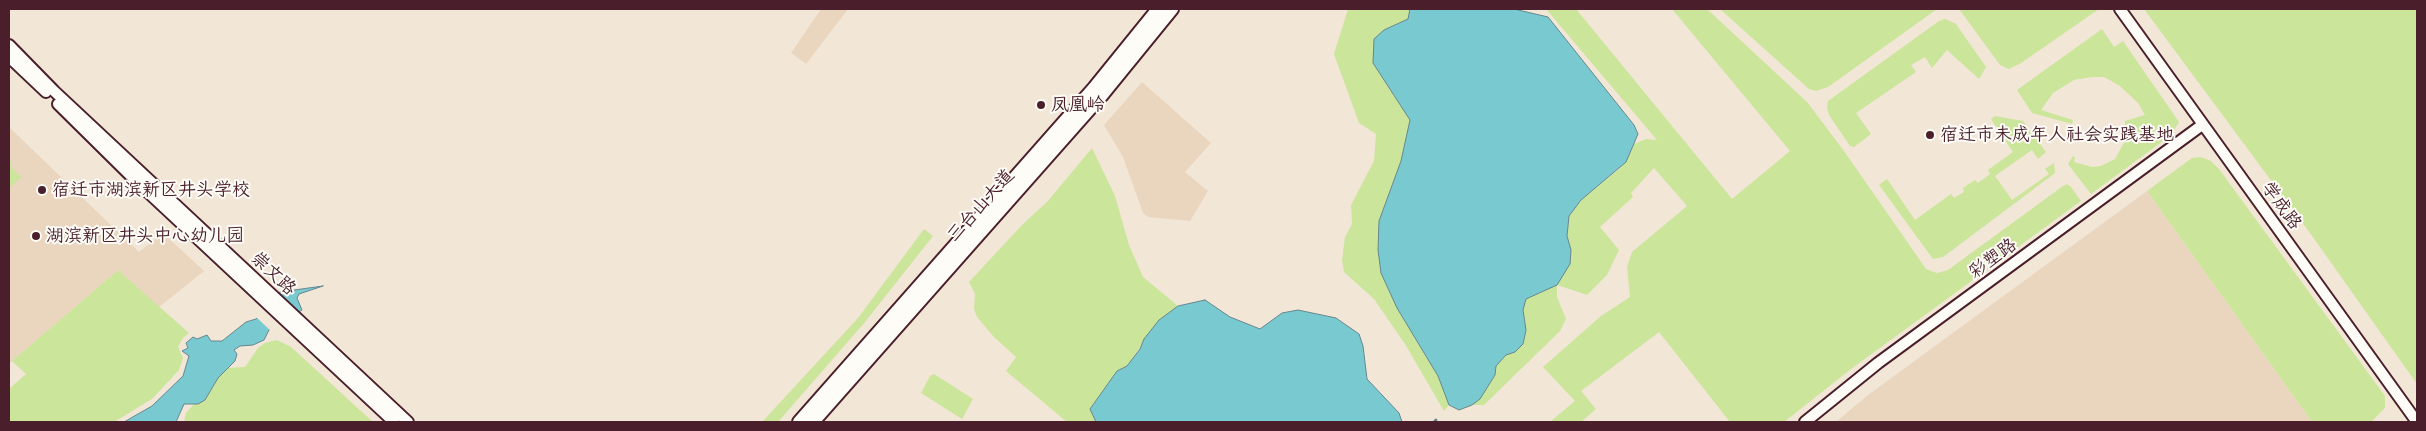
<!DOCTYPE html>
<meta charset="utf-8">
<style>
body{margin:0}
#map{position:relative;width:2426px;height:431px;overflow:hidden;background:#f2e6d6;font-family:"Shantell Sans",sans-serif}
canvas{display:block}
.frame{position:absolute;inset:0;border:10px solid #4a1f2b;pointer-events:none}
</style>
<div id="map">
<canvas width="2426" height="431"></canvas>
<div class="frame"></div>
</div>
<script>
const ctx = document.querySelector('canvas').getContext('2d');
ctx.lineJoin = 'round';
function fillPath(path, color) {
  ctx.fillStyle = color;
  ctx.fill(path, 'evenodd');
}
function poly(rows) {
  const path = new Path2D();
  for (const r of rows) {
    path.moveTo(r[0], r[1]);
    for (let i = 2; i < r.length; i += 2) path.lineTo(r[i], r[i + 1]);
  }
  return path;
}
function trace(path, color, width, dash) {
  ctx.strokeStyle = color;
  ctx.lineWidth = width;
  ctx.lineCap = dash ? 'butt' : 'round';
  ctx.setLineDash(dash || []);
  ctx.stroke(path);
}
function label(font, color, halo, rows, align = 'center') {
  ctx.font = font + ' "Shantell Sans","LXGW WenKai TC",sans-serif';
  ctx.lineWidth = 4;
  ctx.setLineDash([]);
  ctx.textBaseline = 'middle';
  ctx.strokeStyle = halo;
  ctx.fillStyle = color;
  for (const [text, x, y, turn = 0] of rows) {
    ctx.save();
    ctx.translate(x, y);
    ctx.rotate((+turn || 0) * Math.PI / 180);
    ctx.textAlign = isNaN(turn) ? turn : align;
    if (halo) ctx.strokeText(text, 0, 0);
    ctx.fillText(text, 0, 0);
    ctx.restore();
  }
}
fillPath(poly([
 [821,9,848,9,806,64,791,53],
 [1142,82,1211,143,1185,172,1208,191,1190,221,1148,217,1143,213,1123,157,1104,125],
 [9,127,139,252,163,233,204,271,158,308,118,270,9,364],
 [2147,191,2312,422,1836,422,1868,395]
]), '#ead6bf');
fillPath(poly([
 [1348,9,1410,9,1408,19,1384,30,1373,63,1410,120,1401,161,1379,221,1378,250,1381,273,1397,308,1438,376,1449,405,1444,411,1405,344,1374,299,1344,272,1342,260,1345,237,1352,224,1351,205,1374,161,1376,134,1359,123,1334,54],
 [1546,9,1576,9,1732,199,1790,151,1672,9,1707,9,1807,102,1844,151,1926,269,1931,271,1937,273,1948,270,2063,186,2067,184,2071,187,2081,201,1851,369,1784,422,1730,422,1659,332,1581,391,1596,409,1581,422,1550,422,1575,401,1543,367,1601,316,1630,297,1627,267,1632,252,1687,206,1654,168,1631,193,1633,197,1600,227,1619,250,1607,275,1587,295,1557,285,1557,297,1566,319,1560,331,1484,405,1472,405,1480,399,1495,375,1496,366,1506,355,1515,352,1523,344,1526,330,1523,310,1526,299,1532,295,1541,293,1571,250,1567,236,1569,216,1581,200,1619,169,1626,161,1634,144,1646,139,1657,140],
 [1720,9,1719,9,1937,9,1828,87,1816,91,1809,89],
 [1959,9,2099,9,2021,63,2009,69,2000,65],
 [2144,9,2417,9,2417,384,2310,233],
 [1945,19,1956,24,1986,67,1979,79,1947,50,1932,68,1925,57,1911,65,1916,72,1856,113,1871,134,1854,147,1850,146,1829,115,1827,108,1828,101,1939,21],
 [2102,29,2114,47,2123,41,2179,122,2171,135,2091,194,2068,164,2073,156,2075,158,2074,162,2092,167,2101,166,2115,159,2125,141,2125,121,2145,115,2138,103,2120,86,2104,77,2092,77,2074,80,2053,93,2041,110,2073,120,2072,124,2032,113,2017,90],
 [1995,116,2023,121,2046,152,2038,159,2032,150,1995,176,2012,200,2049,174,2045,169,2054,163,2055,173,1943,257,1933,259,1879,185,1887,179,1915,220,1951,194,1954,198,1964,192,1963,188,1975,180,1978,183,1990,174,1988,170,2013,152,1991,119],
 [1092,148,1115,196,1129,245,1143,277,1178,306,1159,320,1127,366,1117,371,1101,393,1090,409,1096,422,1067,422,1006,371,1016,357,994,337,977,317,974,309,975,294,969,282,1022,225,1048,201],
 [9,149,11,167,21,177,9,188],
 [2201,157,2211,161,2219,169,2385,396,2385,408,2371,422,2312,422,2147,191,2192,158],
 [924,229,933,236,865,322,778,422,762,422,858,318],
 [118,270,189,333,183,338,178,347,183,358,179,370,152,399,114,422,9,422,9,389,26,374,12,361],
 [277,340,291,347,373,422,184,422,186,413,226,368,245,367,258,348,265,343],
 [934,374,973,399,962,419,921,393,930,376]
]), '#cbe59b');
const water = poly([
 [1410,9,1514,9,1548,17,1634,125,1638,134,1626,162,1581,200,1569,216,1567,236,1571,250,1570,264,1557,285,1526,299,1523,310,1526,330,1523,344,1515,352,1506,355,1496,366,1495,375,1480,399,1472,405,1459,410,1449,405,1438,376,1397,308,1381,273,1378,250,1379,221,1401,161,1410,120,1373,63,1374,39,1384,30,1408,19,1410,9],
 [323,286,299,294,297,298,302,310,269,330,264,340,253,345,240,346,234,350,237,354,235,361,218,378,205,400,198,404,184,404,176,422,124,422,152,406,183,376,189,356,182,351,188,348,186,343,193,337,197,339,207,335,211,341,222,341,246,322,256,319,280,292,323,286],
 [1205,300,1230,317,1260,329,1282,313,1298,310,1336,318,1359,334,1363,346,1367,379,1399,413,1402,422,1096,422,1090,409,1117,371,1127,366,1140,349,1144,339,1159,320,1178,306,1205,300]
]);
fillPath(water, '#79cad0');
trace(water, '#66868e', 1);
fillPath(poly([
 [275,294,297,315,272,332,255,316]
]), '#f2e6d6');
trace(poly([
 [1434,422,1436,420]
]), '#66868e', 3);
const minor = poly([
 [2120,9,2417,422],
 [9,45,54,91,408,422],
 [9,57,46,92],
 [58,104,138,183,394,422],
 [1805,422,1878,363,2202,125]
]);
const major = poly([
 [799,422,1094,88,1158,9],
 [813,422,1102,95,1172,9]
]);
trace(minor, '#4a1f2b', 14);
trace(major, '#4a1f2b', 16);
trace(minor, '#fdfcf7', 10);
trace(major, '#fdfcf7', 12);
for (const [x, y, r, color] of [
 [1041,105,5,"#4a1f2b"],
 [1930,135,5,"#4a1f2b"],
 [42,190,5,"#4a1f2b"],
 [36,236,5,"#4a1f2b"]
]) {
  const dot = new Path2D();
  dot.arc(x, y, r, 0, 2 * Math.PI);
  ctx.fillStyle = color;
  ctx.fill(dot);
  trace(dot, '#fdfcf7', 2);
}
label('18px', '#4a1f2b', '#fdfcf7', [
 ["凤凰岭",1051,105],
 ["宿迁市未成年人社会实践基地",1940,135],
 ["宿迁市湖滨新区井头学校",52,190],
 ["湖滨新区井头中心幼儿园",46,236]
], 'left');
label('18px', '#4a1f2b', '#fdfcf7', [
 ["三台山大道",981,206,-48],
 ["学成路",2281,206,54],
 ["彩塑路",1993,259,-36],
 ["崇文路",273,274,43]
]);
</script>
